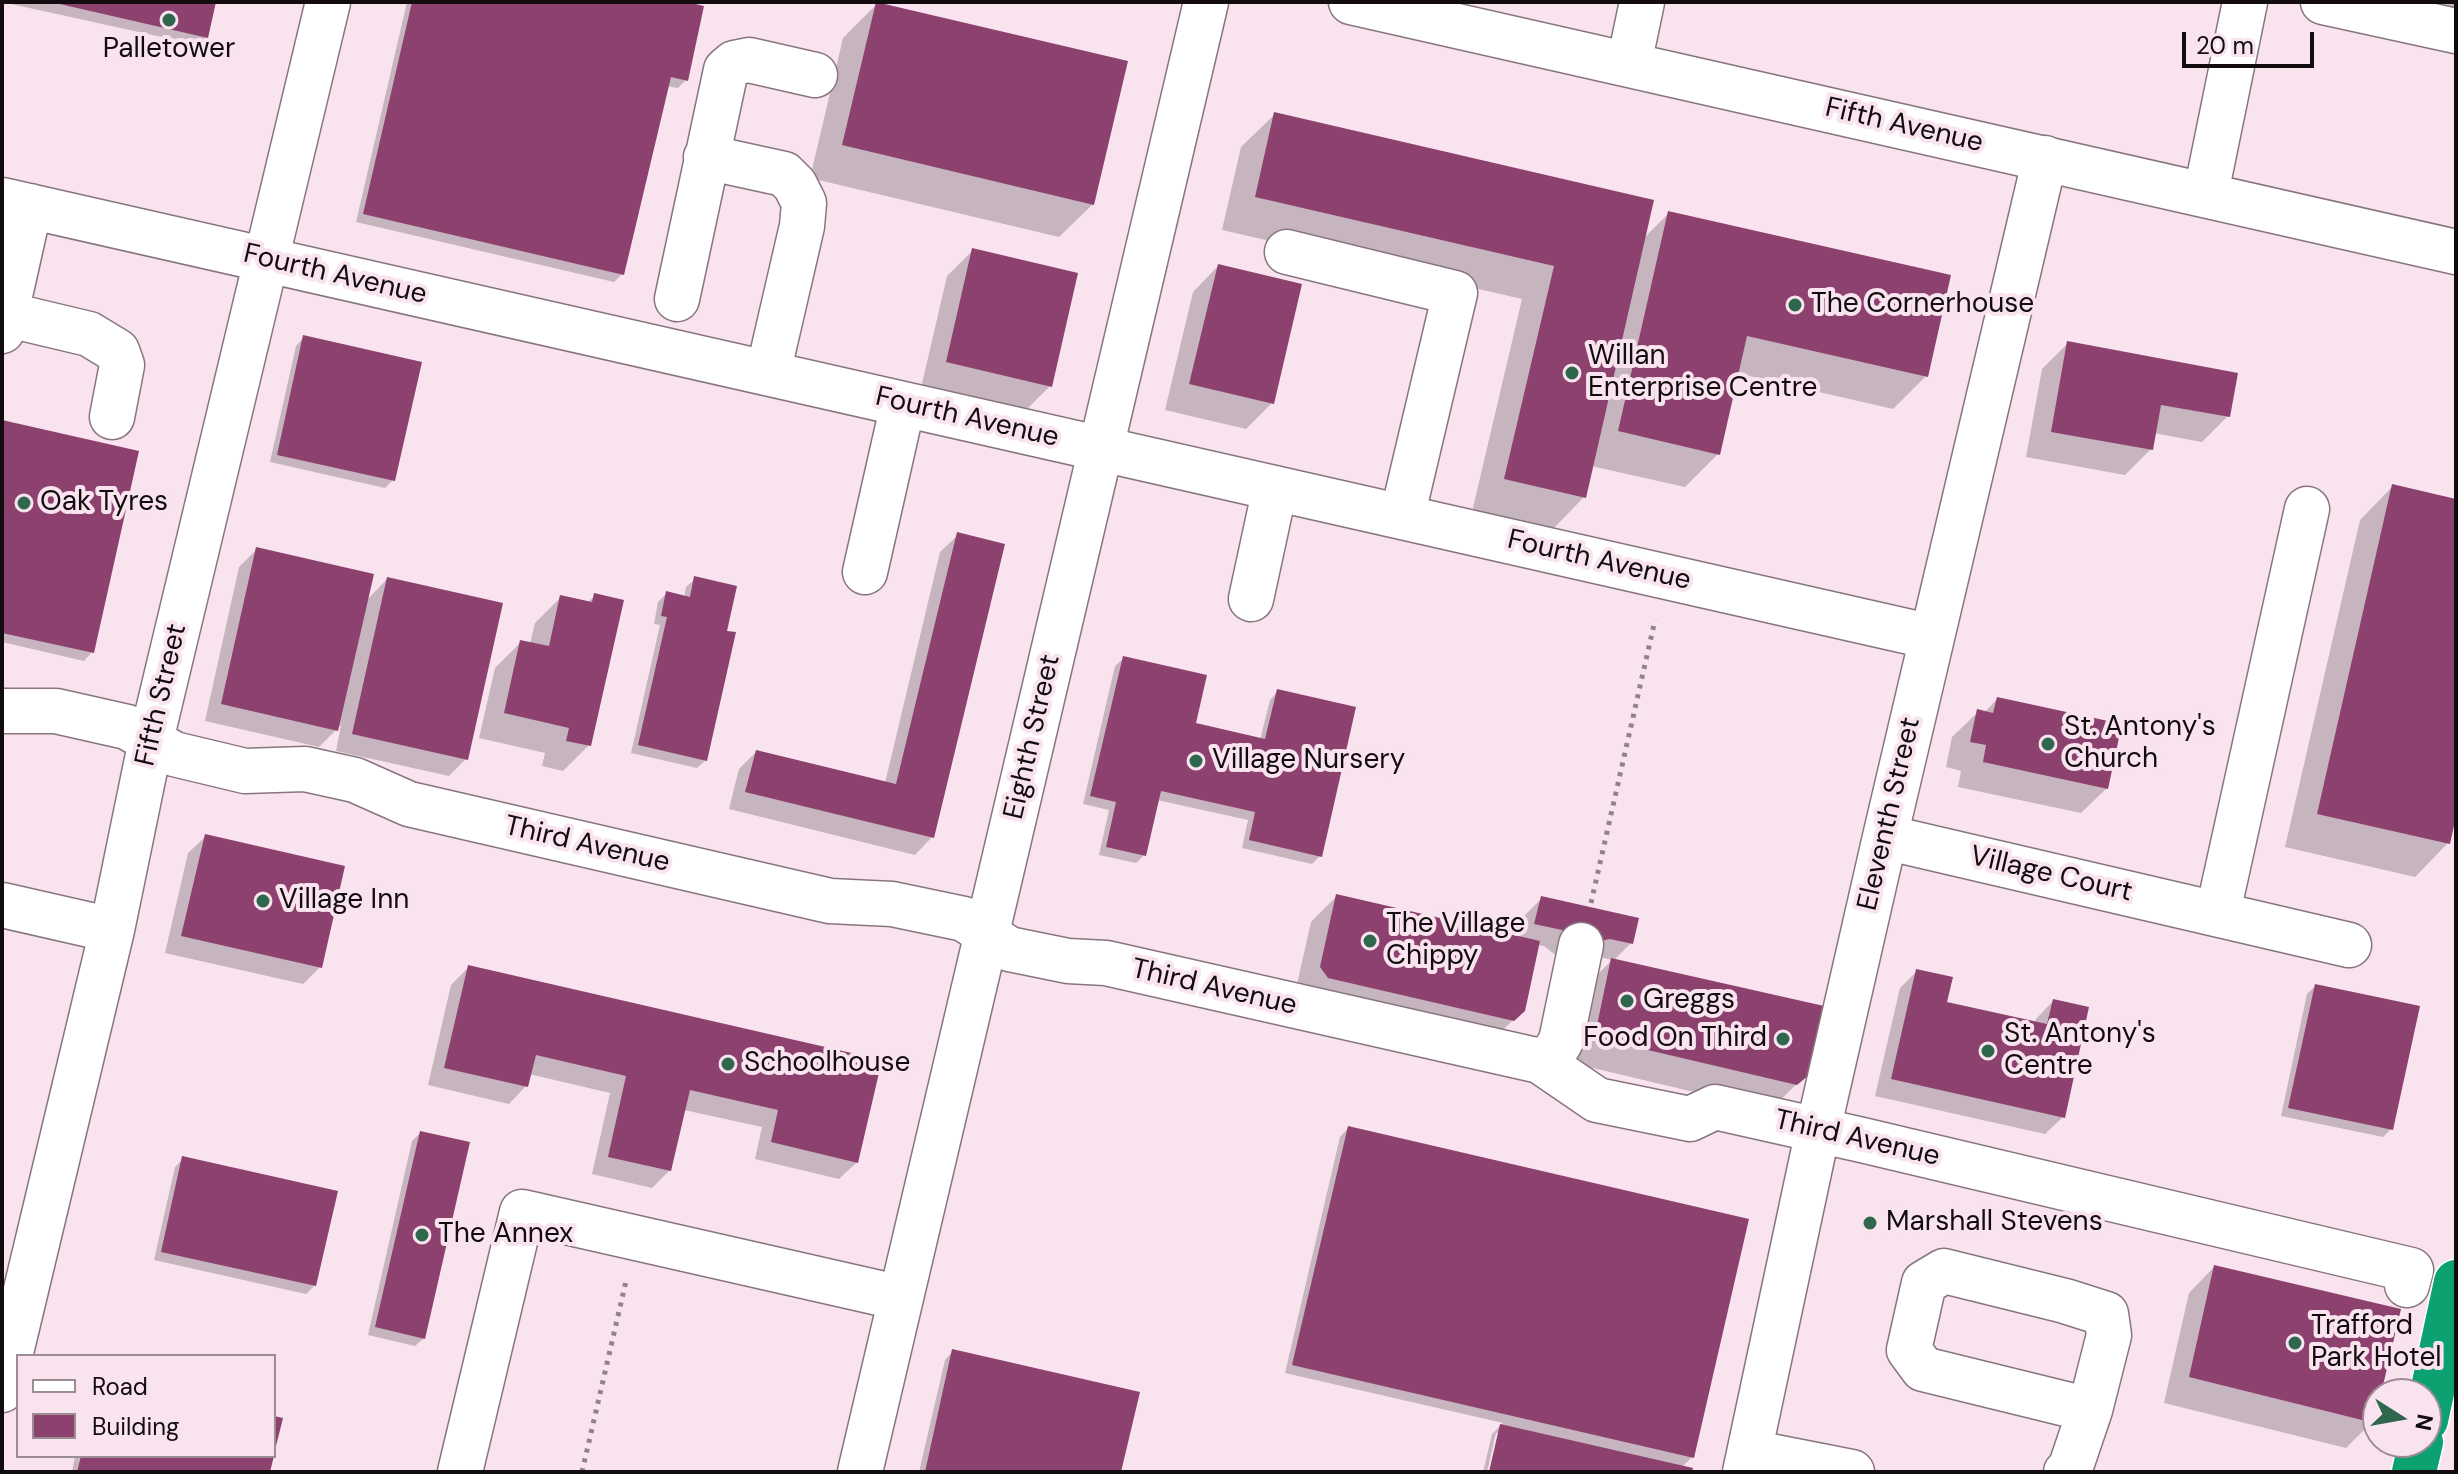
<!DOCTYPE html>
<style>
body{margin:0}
#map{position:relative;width:2458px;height:1474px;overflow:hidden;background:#f8e3ee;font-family:"DM Sans",sans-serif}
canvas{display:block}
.frame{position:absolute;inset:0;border:4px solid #120c0f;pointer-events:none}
.legend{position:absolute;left:16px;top:1354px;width:260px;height:104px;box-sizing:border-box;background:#f8e3ee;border:2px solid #9c8d95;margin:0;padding:10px 14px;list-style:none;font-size:24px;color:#120c0f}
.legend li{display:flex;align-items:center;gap:16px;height:40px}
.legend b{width:40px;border:2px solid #9c8d95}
.north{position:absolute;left:2362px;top:1378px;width:80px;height:80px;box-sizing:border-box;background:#f8e3ee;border:2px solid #9c8d95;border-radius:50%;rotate:101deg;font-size:22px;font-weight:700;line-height:32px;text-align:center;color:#120c0f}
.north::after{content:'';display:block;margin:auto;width:28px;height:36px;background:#2e674e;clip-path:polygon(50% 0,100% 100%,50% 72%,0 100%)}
.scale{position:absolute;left:2182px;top:32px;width:132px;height:36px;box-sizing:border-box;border:4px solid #120c0f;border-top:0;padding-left:10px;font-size:24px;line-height:28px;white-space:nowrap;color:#120c0f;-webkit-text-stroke:6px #f8e3ee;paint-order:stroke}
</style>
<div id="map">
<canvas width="2458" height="1474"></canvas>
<div class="frame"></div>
<ul class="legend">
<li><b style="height:10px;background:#fff"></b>Road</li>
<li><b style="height:22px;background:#8c416e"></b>Building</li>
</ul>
<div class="north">N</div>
<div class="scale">20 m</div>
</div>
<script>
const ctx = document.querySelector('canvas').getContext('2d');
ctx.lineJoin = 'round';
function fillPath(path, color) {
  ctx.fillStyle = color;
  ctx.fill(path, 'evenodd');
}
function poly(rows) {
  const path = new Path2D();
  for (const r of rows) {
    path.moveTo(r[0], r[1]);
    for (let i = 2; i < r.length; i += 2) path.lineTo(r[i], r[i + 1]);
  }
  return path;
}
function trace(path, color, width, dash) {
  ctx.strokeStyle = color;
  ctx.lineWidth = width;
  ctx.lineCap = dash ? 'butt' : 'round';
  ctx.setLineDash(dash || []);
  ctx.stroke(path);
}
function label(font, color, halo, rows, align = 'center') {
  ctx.font = font + ' "DM Sans",sans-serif';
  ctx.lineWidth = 8;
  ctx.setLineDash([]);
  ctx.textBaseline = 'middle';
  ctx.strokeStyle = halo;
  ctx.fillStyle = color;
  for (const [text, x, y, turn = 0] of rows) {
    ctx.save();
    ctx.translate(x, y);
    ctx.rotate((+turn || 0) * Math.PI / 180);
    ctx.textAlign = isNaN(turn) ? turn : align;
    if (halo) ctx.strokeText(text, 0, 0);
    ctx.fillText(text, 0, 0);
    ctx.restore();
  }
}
fillPath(poly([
 [2,2,214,2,206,37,198,45],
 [407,2,686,2,686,80,678,88,666,86,622,274,614,282,356,222],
 [2369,2,2456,2,2456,40],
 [876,5,1093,204,1059,237,810,178,843,38],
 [1275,114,1643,239,1668,214,1926,376,1893,409,1736,373,1718,454,1685,487,1591,466,1584,497,1551,531,1472,512,1522,299,1222,230,1241,147],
 [973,250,1050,386,1024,412,921,388,947,276],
 [1218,266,1272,403,1246,429,1165,410,1193,292],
 [304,337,393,480,385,488,270,462,296,346],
 [2067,344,2228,416,2202,442,2154,433,2151,449,2125,475,2026,457,2042,369],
 [2,422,92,652,84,661,2,642],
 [2393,486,2456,501,2456,807,2448,843,2415,877,2285,847,2360,520],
 [958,535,932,837,915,855,729,809,739,769,756,752,885,783,940,552],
 [257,549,366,601,387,579,466,759,449,776,336,751,341,725,319,747,205,721,239,567],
 [695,579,724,632,706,760,697,768,631,753,660,625,654,624,658,602,666,594,684,598,686,587],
 [595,596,589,745,563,771,542,766,545,753,479,738,495,668,521,642,530,644,535,623,561,597,587,603],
 [1124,658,1194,724,1260,740,1270,700,1278,691,1320,856,1312,864,1242,848,1248,820,1157,800,1144,855,1136,863,1099,855,1109,810,1083,804,1115,666],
 [1997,699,2107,788,2081,813,1958,787,1961,771,1946,767,1952,737,1978,712,1984,713],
 [206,836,320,967,303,984,165,953,188,853],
 [1337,896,1519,938,1525,915,1542,898,1631,943,1614,960,1807,1074,1770,1110,1576,1064,1571,1056,1586,986,1612,960,1591,955,1563,961,1544,946,1537,945,1523,1010,1497,1036,1295,993,1311,922],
 [469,967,880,1061,857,1162,839,1179,755,1159,762,1127,684,1110,670,1170,652,1188,592,1174,610,1093,529,1074,526,1086,509,1104,428,1085,451,985],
 [1917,971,1945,1003,2035,1023,2036,1019,2053,1001,2063,1117,2045,1134,1875,1096,1900,988],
 [2315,986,2391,1129,2383,1137,2281,1116,2307,994],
 [1348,1128,1692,1457,1681,1468,1690,1472,1491,1472,1500,1433,1496,1433,1487,1472,1483,1472,1492,1434,1503,1423,1285,1373,1340,1137],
 [420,1133,424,1338,415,1346,368,1335,412,1141],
 [183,1159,315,1285,306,1294,154,1260,175,1167],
 [2214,1267,2379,1394,2372,1422,2346,1448,2164,1403,2189,1293],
 [953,1351,1119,1472,919,1472,945,1360],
 [75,1456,272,1456,268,1472,72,1472]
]), '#0003');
fillPath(poly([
 [51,2,216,2,208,38],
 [412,2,687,2,704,6,688,81,671,77,624,275,363,214],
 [876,2,1128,61,1094,205,842,145],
 [1274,112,1654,200,1586,498,1504,479,1554,266,1255,197],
 [1668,211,1951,275,1928,377,1747,336,1720,455,1618,431],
 [972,248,1078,273,1052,387,946,362],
 [1218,264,1302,284,1274,404,1189,384],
 [303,335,422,362,395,481,277,455],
 [2067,341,2238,373,2230,417,2161,405,2153,450,2051,432],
 [2,420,139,451,94,653,2,633],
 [2392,484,2456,499,2456,816,2450,844,2317,814],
 [957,532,1005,544,934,838,745,792,756,750,896,784],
 [256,547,374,574,338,731,221,704],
 [694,576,737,586,727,631,736,632,707,761,638,745,667,617,661,616,666,591,690,597],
 [387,577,503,603,468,760,352,734],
 [594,593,624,600,591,746,566,741,569,728,504,713,520,640,549,646,560,595,592,602],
 [1123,656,1207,675,1196,723,1265,739,1277,689,1356,707,1322,857,1249,840,1255,812,1161,791,1146,856,1106,847,1116,802,1090,796],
 [1997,697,2122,724,2108,789,1983,762,1986,745,1970,742,1977,709,1993,713],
 [205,834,345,866,322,968,181,936],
 [1336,894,1540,941,1525,1011,1514,1021,1328,978,1320,967],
 [1541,896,1639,918,1633,944,1610,939,1581,945,1562,930,1534,924],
 [1611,958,1824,1006,1809,1075,1797,1085,1601,1039,1596,1030],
 [468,965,882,1060,858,1163,771,1142,778,1110,690,1090,671,1171,608,1157,626,1076,536,1055,528,1087,444,1068],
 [1916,969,1953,977,1947,1002,2047,1024,2053,999,2089,1007,2065,1118,1891,1079],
 [2315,984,2420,1006,2393,1130,2288,1108],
 [1348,1126,1749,1219,1694,1458,1292,1365],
 [420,1131,470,1142,425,1339,375,1327],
 [182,1156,338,1191,316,1286,161,1252],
 [2214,1265,2401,1309,2381,1394,2378,1394,2374,1423,2189,1377],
 [952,1349,1140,1392,1121,1472,925,1472],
 [274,1416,283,1418,275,1450,274,1450],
 [1500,1424,1693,1468,1692,1472,1489,1472],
 [81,1456,274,1456,270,1472,77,1472]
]), '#8c416e');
const minor = poly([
 [1351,2,2456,252],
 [2323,2,2456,31],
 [1629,64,1642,2],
 [706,157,784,174,795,185,804,203,802,226,768,373],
 [2206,193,2245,2],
 [2,200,1932,637],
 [1287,252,1455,293,1402,517],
 [677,299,726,70,734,63,749,60,815,75],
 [5,314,89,334,117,351,122,365,112,417],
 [2,331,30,206],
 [865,572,903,404],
 [1251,599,1275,488],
 [2,711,56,711,127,727,174,754,245,771,305,769,355,780,409,804,830,901,892,904,964,919,1009,949,1068,961,1106,963,1540,1061,1597,1100,1690,1119,1715,1107,1862,1140,2411,1270,2407,1285],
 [1885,837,2349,945],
 [2,905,112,930],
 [2218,912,2307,509],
 [1547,1064,1561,1041,1581,945],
 [2,1390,112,930,151,740,328,2],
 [1750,1452,1852,1472],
 [460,1472,522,1212,901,1298],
 [860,1472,1206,2],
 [1745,1472,1818,1130,1885,837,2045,158],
 [2066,1472,2070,1469,2090,1410,2109,1335,2106,1314,2065,1301,1944,1271,1924,1283,1909,1350,1923,1369,2090,1410]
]);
const highway = poly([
 [2426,1420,2456,1282],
 [2414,1472,2421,1442]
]);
trace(minor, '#88757f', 47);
trace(highway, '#fff', 47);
trace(poly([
 [1591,903,1655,620],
 [582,1472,626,1281]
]), '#91838a', 5, [4, 6]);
trace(minor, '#fff', 44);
trace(highway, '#0ca171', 44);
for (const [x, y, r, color] of [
 [169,20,8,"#2e674e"],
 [1795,305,8,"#2e674e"],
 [1572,373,8,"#2e674e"],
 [24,503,8,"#2e674e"],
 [2048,744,8,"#2e674e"],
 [1196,761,8,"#2e674e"],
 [263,901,8,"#2e674e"],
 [1370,941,8,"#2e674e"],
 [1627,1001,8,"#2e674e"],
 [1783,1039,8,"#2e674e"],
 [1988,1051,8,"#2e674e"],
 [728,1064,8,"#2e674e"],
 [1870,1223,8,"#2e674e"],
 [422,1235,8,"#2e674e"],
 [2295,1343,8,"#2e674e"]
]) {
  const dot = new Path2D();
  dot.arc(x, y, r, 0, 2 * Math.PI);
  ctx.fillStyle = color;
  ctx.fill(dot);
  trace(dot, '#f8e3ee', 3);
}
label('28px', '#120c0f', '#f8e3ee', [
 ["Palletower",169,50,"center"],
 ["The Cornerhouse",1811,305],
 ["Willan",1588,357],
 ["Enterprise Centre",1588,389],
 ["Oak Tyres",40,503],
 ["St. Antony's",2064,728],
 ["Church",2064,760],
 ["Village Nursery",1212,761],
 ["Village Inn",279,901],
 ["The Village",1386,925],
 ["Chippy",1386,957],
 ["Greggs",1643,1001],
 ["St. Antony's",2004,1035],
 ["Centre",2004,1067],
 ["Food On Third",1767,1039,"right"],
 ["Schoolhouse",744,1064],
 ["Marshall Stevens",1886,1223],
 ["The Annex",438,1235],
 ["Trafford",2311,1327],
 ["Park Hotel",2311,1359]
], 'left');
label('28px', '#120c0f', '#f8e3ee', [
 ["Fifth Avenue",1904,126,13],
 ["Fourth Avenue",335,275,13],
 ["Fourth Avenue",967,418,13],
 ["Fourth Avenue",1599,561,13],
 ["Fifth Street",162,695,-77],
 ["Eighth Street",1033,737,-77],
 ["Eleventh Street",1890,814,-77],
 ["Third Avenue",587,845,13],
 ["Village Court",2051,875,13],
 ["Third Avenue",1214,988,13],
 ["Third Avenue",1857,1139,13]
]);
</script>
